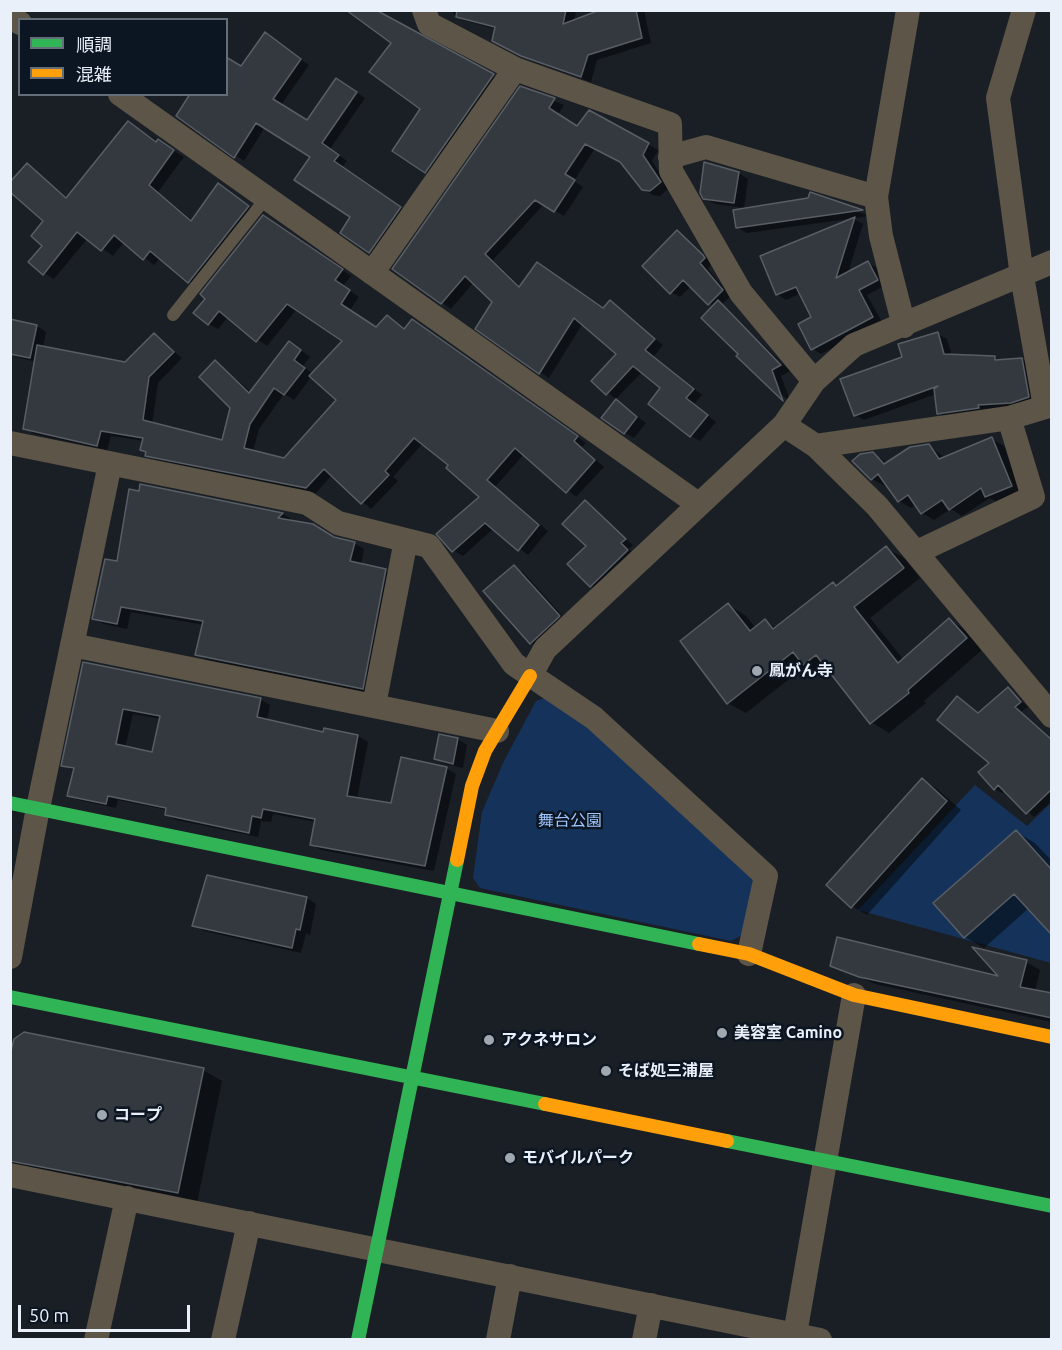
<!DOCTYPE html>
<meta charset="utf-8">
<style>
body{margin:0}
#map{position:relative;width:1062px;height:1350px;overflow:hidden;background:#1a1f26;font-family:Ubuntu,"Noto Sans JP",sans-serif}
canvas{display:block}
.frame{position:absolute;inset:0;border:12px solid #e9f0f9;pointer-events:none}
.legend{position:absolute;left:18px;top:18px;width:210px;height:78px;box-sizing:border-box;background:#0c1522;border:2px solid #646d78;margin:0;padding:8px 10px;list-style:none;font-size:18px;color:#e9f0f9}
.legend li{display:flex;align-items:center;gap:12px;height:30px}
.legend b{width:30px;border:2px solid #646d78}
.scale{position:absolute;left:18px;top:1305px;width:172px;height:27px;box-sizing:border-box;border:3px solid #e9f0f9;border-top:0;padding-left:8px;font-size:18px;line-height:21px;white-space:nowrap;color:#e9f0f9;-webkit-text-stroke:4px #0c1522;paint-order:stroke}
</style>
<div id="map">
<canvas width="1062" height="1350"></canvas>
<div class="frame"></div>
<ul class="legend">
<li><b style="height:8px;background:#30b455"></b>順調</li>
<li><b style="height:8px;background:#ff9f0a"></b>混雑</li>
</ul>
<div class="scale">50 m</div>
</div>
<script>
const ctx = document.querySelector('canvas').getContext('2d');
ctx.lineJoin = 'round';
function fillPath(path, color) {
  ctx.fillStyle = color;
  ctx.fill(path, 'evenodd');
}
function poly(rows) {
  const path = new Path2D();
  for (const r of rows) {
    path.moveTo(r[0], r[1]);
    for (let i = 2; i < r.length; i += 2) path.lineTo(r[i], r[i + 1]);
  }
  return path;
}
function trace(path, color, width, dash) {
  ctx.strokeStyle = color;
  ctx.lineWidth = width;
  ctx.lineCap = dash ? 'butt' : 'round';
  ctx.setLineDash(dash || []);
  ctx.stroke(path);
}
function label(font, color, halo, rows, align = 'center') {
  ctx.font = font + ' Ubuntu,"Noto Sans JP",sans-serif';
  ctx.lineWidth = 5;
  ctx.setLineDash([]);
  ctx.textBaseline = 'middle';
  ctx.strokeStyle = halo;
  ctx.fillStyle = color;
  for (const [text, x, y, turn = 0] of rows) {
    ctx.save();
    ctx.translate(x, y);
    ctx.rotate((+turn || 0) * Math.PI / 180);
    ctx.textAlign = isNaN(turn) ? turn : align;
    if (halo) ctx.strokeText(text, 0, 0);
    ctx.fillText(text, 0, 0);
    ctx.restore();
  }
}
fillPath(poly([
 [547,697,590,723,754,877,742,935,731,941,480,888,473,878,482,812,504,761,536,701],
 [975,785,1027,826,1051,803,1051,963,858,910]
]), '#15335a');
fillPath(poly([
 [372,10,502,80,434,177,425,172,422,109,393,42],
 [454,10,576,10,574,22,604,10,644,10,651,43,597,60,591,82,532,61,503,45,496,29,462,20,453,14],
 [274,40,309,65,281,105,308,122,345,85,365,98,330,149,347,161,342,167,409,213,378,257,369,252,352,217,312,157,265,127,244,161,178,116,226,94,241,68],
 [521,88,564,105,558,115,578,128,590,112,658,150,652,161,669,188,660,196,653,195,643,189,622,162,595,148,574,181,583,187,564,216,544,204,493,260,521,287,604,309,610,302,663,345,654,356,702,395,694,404,716,422,700,441,691,436,662,388,642,372,616,399,593,381,618,354,583,323,549,378,540,372,494,301,474,282,451,309,394,269],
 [129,123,184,157,158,192,193,221,219,185,259,213,199,288,160,258,154,265,124,242,113,256,88,238,54,279,44,273,45,220,27,165,68,198],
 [739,173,748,179,744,208,715,204,704,198],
 [811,194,869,216,747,233,737,227,809,200],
 [266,217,351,276,343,286,359,297,350,310,377,329,387,317,405,329,422,326,586,443,582,447,604,467,576,497,524,454,495,487,548,531,528,555,494,528,463,556,453,550,481,497,424,442,393,477,398,481,371,509,332,475,316,493,157,460,147,455,144,441,111,436,107,450,34,434,24,428,36,362,10,355,12,321,37,326,46,332,43,347,125,364,154,335,182,358,158,383,152,424,223,442,231,407,216,362,251,392,298,348,310,357,303,366,313,374,345,341,297,309,267,346,228,317,218,329,209,324,207,298,202,294],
 [312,376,338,400,284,459,253,451,259,429,284,394,294,400],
 [854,219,863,224,848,273,868,263,877,268,886,285,867,295,882,322,821,354,812,348,813,318,801,293,786,300,777,294,762,257],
 [677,232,712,262,708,269,731,296,722,304,790,371,781,376,791,403,738,356,740,354,714,307,691,286,680,297,671,292],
 [938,334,947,339,952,356,995,357,1000,361,1022,359,1031,364,1037,402,947,418,938,413,936,394,864,420,855,415,903,358],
 [617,401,646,423,634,438,624,432],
 [992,439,1004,446,1023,493,999,503,990,498,962,516,951,509,934,520,922,513,916,505,911,508,899,501,887,484,885,486,872,479,854,461,873,454,888,463,929,446,945,458],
 [141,486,282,514,292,519,290,521,354,543,364,549,361,565,385,570,395,576,372,694,207,660,197,655,204,625,131,612,127,629,104,624,94,618,118,563],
 [585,502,633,545,629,549,636,556,599,591,591,586],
 [886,548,904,558,920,578,870,618,904,660,949,620,966,630,983,649,924,701,926,703,889,733,871,722,828,669,822,674,807,665,746,713,728,703,728,605,745,615,756,628,765,621,777,628,833,584,838,587],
 [514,567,523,572,568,622,540,648,530,642],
 [84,664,260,699,270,705,267,721,324,734,325,730,358,736,368,742,357,799,392,805,446,768,456,774,434,871,321,850,312,844,316,822,273,814,271,822,261,821,258,837,176,820,166,815,167,810,118,800,116,808,78,800,69,795,74,771,63,765],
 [133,714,161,719,153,754,125,748],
 [1008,689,1028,707,1021,712,1048,736,1036,751,1052,763,1052,801,1034,817,1005,790,1002,793,995,789,991,763,958,698,979,714],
 [440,736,458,739,467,745,463,768,445,764,435,759],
 [922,780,936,788,961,810,867,915,852,906],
 [1016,832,1035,843,1052,861,1052,933,1029,908,984,948,965,937],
 [307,898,316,904,310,935,306,933,301,953,204,931,194,925],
 [1026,962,1040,970,1035,991,1052,995,1052,1022,875,984,832,965,1002,979],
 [10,1061,203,1070,222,1081,197,1203,10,1167]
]), '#0007');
const building = poly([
 [346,10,376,10,494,74,425,173,392,151,420,109,369,72,391,43,346,10],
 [457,10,566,10,563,24,600,10,636,10,642,38,588,55,581,77,521,56,492,41,495,27,456,17,457,10],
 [265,32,301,59,273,99,307,120,336,78,357,92,322,143,339,155,334,161,401,207,369,253,340,233,350,217,294,180,310,157,256,123,234,158,176,116,190,94,226,94,226,57,241,66,265,32],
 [520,86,555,98,549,108,577,126,589,110,649,143,643,155,661,182,650,191,642,190,620,162,585,144,565,174,575,180,554,212,535,200,485,254,519,287,537,262,603,308,610,300,655,339,645,350,694,389,686,398,708,415,690,437,648,404,660,388,633,366,606,395,591,381,616,354,574,318,539,374,475,329,492,302,465,276,441,304,392,269,520,86],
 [128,121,156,142,158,139,174,150,149,185,191,221,218,183,249,206,188,283,150,251,143,260,114,235,101,251,77,232,43,275,28,262,42,246,31,236,43,221,10,192,10,182,27,163,66,198,128,121],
 [704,162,739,172,734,203,703,199,700,193,704,162],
 [810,192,863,210,736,228,733,210,808,198,810,192],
 [263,215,343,269,335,280,350,290,341,304,376,327,387,315,404,329,412,319,578,436,574,441,595,460,566,493,515,448,487,480,539,525,518,551,485,523,452,552,436,534,479,497,446,468,448,465,414,438,385,471,389,475,361,504,324,469,306,488,145,456,146,452,140,450,143,438,101,431,97,446,23,429,37,345,125,362,154,333,174,352,149,377,143,420,222,440,230,408,199,377,215,360,249,393,289,341,301,350,294,360,305,368,284,395,274,388,250,424,244,448,284,458,336,400,309,376,342,341,287,304,256,342,219,311,208,325,193,313,205,299,200,294,263,215],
 [855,217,836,278,868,261,878,280,859,290,873,317,811,350,798,324,811,317,796,287,776,295,760,256,855,217],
 [677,230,703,255,705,258,700,263,723,290,708,305,683,280,670,294,642,266,677,230],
 [718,300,781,365,772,370,783,401,736,356,738,354,701,318,718,300],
 [10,319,37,325,30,358,10,354,10,319],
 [938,332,944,354,995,356,995,360,1022,358,1029,397,1011,403,978,405,979,408,937,414,934,389,938,386,854,416,840,379,902,357,898,344,938,332],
 [616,399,637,417,624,434,601,418,616,399],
 [992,437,1012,486,985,497,981,488,949,510,942,500,921,514,908,495,898,502,878,474,871,480,852,461,860,454,873,452,884,464,910,447,929,444,939,459,992,437],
 [140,484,283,513,278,518,313,524,334,537,355,542,350,561,386,569,363,689,195,655,203,621,121,607,117,624,92,619,105,559,117,561,129,489,139,491,140,484],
 [585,500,626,539,621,543,628,550,590,587,567,564,586,546,562,524,585,500],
 [886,546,904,568,854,607,898,663,949,618,967,638,908,690,909,693,870,724,816,655,803,665,793,652,727,704,680,641,728,603,750,631,765,619,773,629,833,582,836,586,886,546],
 [514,565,560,616,530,644,483,591,514,565],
 [83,662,261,698,257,717,323,732,324,728,358,735,347,796,391,803,401,757,447,767,425,866,310,845,315,819,263,809,261,818,252,816,249,833,165,815,166,808,108,796,106,804,67,796,74,768,61,766,83,662],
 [123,709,160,716,152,752,116,744,123,709],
 [1008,687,1021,702,1015,707,1052,740,1052,789,1026,814,998,785,994,790,978,772,989,763,937,720,957,696,978,713,1008,687],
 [439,734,458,738,453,764,434,759,439,734],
 [922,778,947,801,851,908,826,885,922,778],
 [1016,830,1052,870,1052,935,1014,894,964,938,933,903,1016,830],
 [207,875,307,897,300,930,296,929,292,948,192,926,207,875],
 [837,937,998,976,972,947,1027,960,1020,987,1052,993,1052,1018,859,977,830,966,837,937],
 [24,1032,204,1068,178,1193,10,1161,10,1055,14,1039,24,1032]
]);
fillPath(building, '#34393f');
trace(building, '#595e65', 1.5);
trace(poly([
 [173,315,266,198]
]), '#5c5548', 12);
trace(poly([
 [424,10,429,24,515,69,670,124,671,171,741,293,814,381],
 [1024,10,998,98,1022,276,1045,407],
 [10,16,20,23],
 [120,94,698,504],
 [670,157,706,147,876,197,908,10],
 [876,197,881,236,904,326],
 [372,273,515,69],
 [784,425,816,446,877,506,1052,716],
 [10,443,307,503,338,523,429,546,514,664,594,718,766,876,749,954],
 [816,446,1009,418,1052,405],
 [917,552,1033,497,1009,418],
 [72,645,497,731],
 [530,676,545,649,784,425,814,381,854,345,1052,262],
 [374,705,406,540],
 [10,957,38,808,110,464],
 [10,1175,820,1340],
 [96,1340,127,1198],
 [223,1340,249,1223],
 [498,1340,510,1276],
 [644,1340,651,1305],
 [794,1340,854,995]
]), '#5c5548', 24);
trace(poly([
 [10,803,699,944],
 [10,997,545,1104],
 [727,1141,1052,1206],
 [358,1340,457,860]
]), '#30b455', 14);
trace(poly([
 [457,860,472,786,485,751,530,676],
 [699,944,749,954,854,995,1052,1037],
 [545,1104,727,1141]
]), '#ff9f0a', 14);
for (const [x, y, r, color] of [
 [757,671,6,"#a1a7af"],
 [722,1033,6,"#a1a7af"],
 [489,1040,6,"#a1a7af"],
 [606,1071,6,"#a1a7af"],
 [102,1115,6,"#a1a7af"],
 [510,1158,6,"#a1a7af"]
]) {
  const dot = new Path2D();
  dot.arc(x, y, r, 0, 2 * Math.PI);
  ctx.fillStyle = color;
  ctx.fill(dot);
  trace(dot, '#0c1522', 2);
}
label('bold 16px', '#e9f0f9', '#0c1522', [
 ["鳳がん寺",769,671],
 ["美容室 Camino",734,1033],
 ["アクネサロン",501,1040],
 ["そば処三浦屋",618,1071],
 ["コープ",114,1115],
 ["モバイルパーク",522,1158]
], 'left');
label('16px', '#9cc6ff', '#0c1522', [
 ["舞台公園",570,821]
]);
</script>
